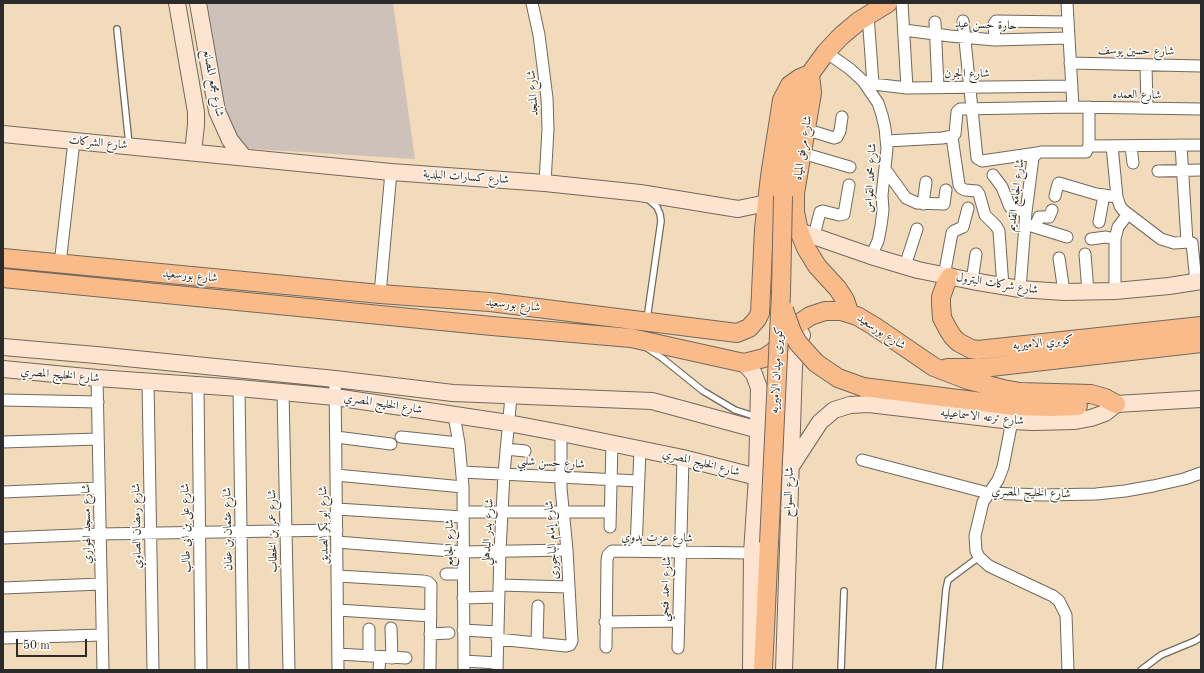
<!DOCTYPE html>
<meta charset="utf-8">
<style>
body{margin:0}
#map{position:relative;width:1204px;height:673px;overflow:hidden;background:#f2dbbb;font-family:"Old Standard TT",serif}
canvas{display:block}
.frame{position:absolute;inset:0;border:4px solid #2b2b2b;pointer-events:none}
.scale{position:absolute;left:16px;top:639px;width:71px;height:18px;box-sizing:border-box;border:2px solid #2b2b2b;border-top:0;padding-left:5px;font-size:12px;line-height:14px;white-space:nowrap;color:#2b2b2b;-webkit-text-stroke:3px #fdfcf7;paint-order:stroke}
</style>
<div id="map">
<canvas width="1204" height="673"></canvas>
<div class="frame"></div>
<div class="scale">50 m</div>
</div>
<script>
const ctx = document.querySelector('canvas').getContext('2d');
ctx.lineJoin = 'round';
function fillPath(path, color) {
  ctx.fillStyle = color;
  ctx.fill(path, 'evenodd');
}
function poly(rows) {
  const path = new Path2D();
  for (const r of rows) {
    path.moveTo(r[0], r[1]);
    for (let i = 2; i < r.length; i += 2) path.lineTo(r[i], r[i + 1]);
  }
  return path;
}
function trace(path, color, width, dash) {
  ctx.strokeStyle = color;
  ctx.lineWidth = width;
  ctx.lineCap = dash ? 'butt' : 'round';
  ctx.setLineDash(dash || []);
  ctx.stroke(path);
}
function label(font, color, halo, rows, align = 'center') {
  ctx.font = font + ' "Old Standard TT",Amiri,serif';
  ctx.lineWidth = 3;
  ctx.setLineDash([]);
  ctx.textBaseline = 'middle';
  ctx.strokeStyle = halo;
  ctx.fillStyle = color;
  for (const [text, x, y, turn = 0] of rows) {
    ctx.save();
    ctx.translate(x, y);
    ctx.rotate((+turn || 0) * Math.PI / 180);
    ctx.textAlign = isNaN(turn) ? turn : align;
    if (halo) ctx.strokeText(text, 0, 0);
    ctx.fillText(text, 0, 0);
    ctx.restore();
  }
}
fillPath(poly([
 [202,3,393,3,415,159,238,148,219,115]
]), '#cec1ba');
const lane = poly([
 [117,29,129,144],
 [647,319,661,221,660,214,657,207,648,199],
 [647,348,662,358,703,391,735,410,757,417],
 [841,670,844,591],
 [939,670,946,589,948,580,979,557],
 [1141,670,1161,655,1195,641,1201,637]
]);
const street = poly([
 [532,3,539,35,547,98,548,129,545,183],
 [902,3,907,88],
 [1067,3,1073,107],
 [868,15,873,84],
 [963,21,977,158,982,161,1037,153],
 [935,22,938,87],
 [904,30,950,36,995,40,1068,38],
 [995,40,994,24,996,21,1067,22],
 [826,52,850,69,863,81,878,103,882,115,885,128,887,149,882,195,883,210,881,226,878,241,871,256],
 [1070,63,1201,66],
 [1146,65,1147,108],
 [863,81,873,84,907,88,1072,86],
 [805,129,834,138,837,137,840,131,842,117],
 [952,137,959,185,961,188,965,190,977,191,979,194,985,215,996,226,999,231,1003,287],
 [887,141,942,138,953,136,955,134,957,112,960,109,1073,107,1201,109],
 [1181,145,1187,242],
 [1089,146,1201,145],
 [1112,146,1117,197,1120,206,1123,210,1161,239,1174,243,1189,242,1192,243,1196,282],
 [1131,146,1133,163],
 [802,153,850,167],
 [885,169,906,198,917,203,944,204,946,190],
 [1158,171,1201,170],
 [993,175,1002,187,1010,207,1026,212],
 [1055,196,1058,184,1059,183,1096,194,1117,197],
 [923,204,926,182],
 [1099,222,1104,195],
 [1025,224,1067,237],
 [1035,227,1039,217,1049,217,1052,210],
 [814,236,820,212,823,211,839,215,844,214,849,185],
 [1091,239,1106,237,1115,239],
 [1085,254,1088,292],
 [1059,258,1064,292],
 [60,264,74,141],
 [905,266,917,229],
 [944,276,952,233,954,231,963,227,968,208],
 [972,281,976,254],
 [1020,289,1026,212,1033,158,1037,153,1041,152,1086,152,1089,146,1089,107],
 [1115,291,1115,239,1118,227,1128,214],
 [380,294,391,172],
 [97,378,103,670],
 [335,379,338,670],
 [148,382,153,670],
 [198,386,201,670],
 [239,388,243,670],
 [283,392,289,670],
 [3,400,98,402],
 [454,416,459,443,463,487,464,670],
 [1012,421,1003,467,998,480,983,502,975,536,976,551,979,557,989,566,1053,596,1059,601,1066,615,1068,670],
 [336,437,391,444],
 [401,437,459,443],
 [3,442,98,439],
 [506,449,525,451],
 [862,460,988,493,1043,495,1096,494,1125,491,1153,486,1184,479,1201,473],
 [462,472,638,481],
 [336,475,463,487],
 [3,492,99,488],
 [337,509,463,517],
 [463,512,610,512],
 [610,527,612,442],
 [3,538,100,534,337,530],
 [337,542,463,552,567,550],
 [636,550,640,449],
 [446,574,463,574],
 [338,576,423,581,428,582,431,585,430,670],
 [499,585,569,587],
 [3,588,101,584],
 [463,598,498,597],
 [338,610,431,616],
 [605,622,679,621],
 [391,628,392,658],
 [463,630,497,632],
 [430,634,449,633],
 [3,638,102,635],
 [497,639,566,646,570,645,572,641,567,550,561,488,561,433],
 [537,643,538,606],
 [606,647,607,560,608,555,612,551,752,553],
 [678,648,683,458],
 [338,654,406,658],
 [369,656,369,629],
 [464,661,497,663],
 [379,670,380,657],
 [497,670,500,551,504,474,511,396]
]);
const secondary = poly([
 [177,3,196,112,196,125,193,152],
 [198,3,217,111,230,140,243,156],
 [3,134,391,172,545,183,640,193,738,209,767,203],
 [799,231,871,256,918,270,972,281,1020,289,1064,292,1115,291,1169,286,1201,281],
 [3,347,96,355,335,379,453,393,652,401,759,430],
 [744,363,754,374,759,388,757,477,752,553,751,670],
 [3,369,97,378,239,388,335,397,508,423,561,433,683,458,757,477],
 [790,468,820,422,834,410,850,405,869,404,1012,421,1033,422,1075,421,1091,418,1105,413,1116,404,1201,399],
 [784,670,794,366,796,353,802,335]
]);
const primary = poly([
 [810,74,812,93,795,193,795,212,799,231,806,248,817,266,838,289,845,300,849,312],
 [784,193,793,118,798,102,810,74,826,52,841,36,859,21,888,3],
 [3,258,380,294,490,302,737,333,749,328,757,319,760,313,764,229,770,176,782,100,790,85,800,78,810,74],
 [950,277,946,283,941,297,941,304,942,318,949,331,953,337,958,342,971,349,978,350,1201,326],
 [3,278,492,326,631,338,744,363,764,358,773,352,780,346,797,325,810,316,825,311,841,311,857,316,874,326,934,367,968,380,1003,389,1020,392,1091,394,1105,398,1116,404],
 [947,368,982,368,1201,343],
 [863,387,1014,406,1051,407,1078,406],
 [763,670,769,543]
]);
trace(lane, '#71695d', 8);
trace(street, '#71695d', 13);
trace(secondary, '#71695d', 18);
trace(primary, '#71695d', 20);
trace(lane, '#fff', 5.5);
trace(street, '#fff', 11);
trace(secondary, '#fde4d1', 16);
trace(primary, '#fabb8b', 18);
const primaryBridge = poly([
 [784,310,792,332,798,343,816,363,838,378,863,387],
 [769,543,781,293,783,196]
]);
trace(primaryBridge, '#71695d', 20, []);
trace(primaryBridge, '#fabb8b', 18);
label('12px', '#2b2b2b', '#fdfcf7', [
 ["حارة حسن عيد",986,25,2],
 ["شارع حسين يوسف",1136,51,1],
 ["شارع الجرن",967,74],
 ["شارع مجمع المصانع",213,83,79],
 ["شارع المنجد",533,93,-94],
 ["شارع العمده",1137,95,1],
 ["شارع الشركات",98,143,5],
 ["شارع مرفق المياه",803,148,-81],
 ["شارع كسارات البلدية",466,177,4],
 ["شارع محمد القواس",871,178,-87],
 ["شارع الجامع القديم",1016,195,-83],
 ["شارع بورسعيد",190,276,5],
 ["شارع شركات البترول",997,284,9],
 ["شارع بورسعيد",513,305,6],
 ["شارع بورسعيد",881,332,33],
 ["كوبري الاميريه",1043,343,-6],
 ["كوبرى ميدان الاميريه",777,370,-87],
 ["شارع الخليج المصري",60,375,5],
 ["شارع الخليج المصري",383,404,9],
 ["شارع ترعه الاسماعيليه",982,417,6],
 ["شارع حسن شلبي",551,463,3],
 ["شارع الخليج المصري",701,463,14],
 ["شارع السواح",789,492,-88],
 ["شارع الخليج المصري",1031,493,2],
 ["شارع مسجد الهواري",87,524,-91],
 ["شارع ابو بكر الصديق",324,525,-91],
 ["شارع رمضان الصاوي",137,526,-91],
 ["شارع على بن ابى طالب",186,528,-91],
 ["شارع عثمان بن عفان",228,529,-91],
 ["شارع عمر بن الخطاب",273,531,-91],
 ["شارع بدر البدهلي",488,532,-87],
 ["شارع عزت بدوي",657,538,1],
 ["شارع إمام الباجورى",552,540,-94],
 ["شارع الجامع",450,543,-90],
 ["شارع احمد فتحي",666,589,-88]
]);
</script>
